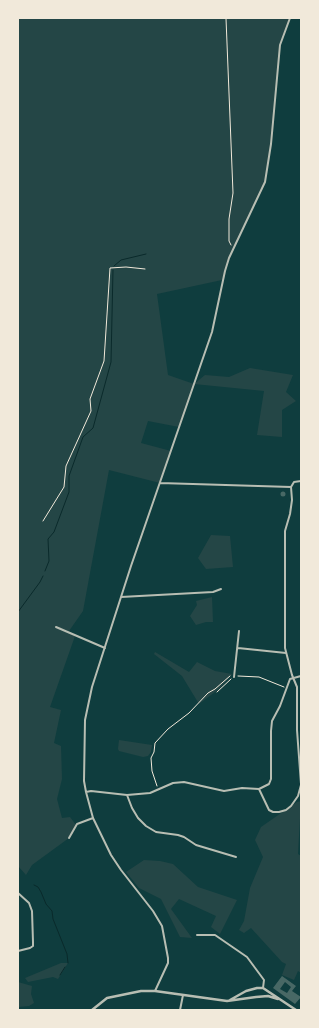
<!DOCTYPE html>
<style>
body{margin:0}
#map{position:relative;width:319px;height:1028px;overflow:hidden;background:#0f3d3e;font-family:"PT Sans",sans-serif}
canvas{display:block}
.frame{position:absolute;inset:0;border:19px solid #f1e9da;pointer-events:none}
</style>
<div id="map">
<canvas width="319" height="1028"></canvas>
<div class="frame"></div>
</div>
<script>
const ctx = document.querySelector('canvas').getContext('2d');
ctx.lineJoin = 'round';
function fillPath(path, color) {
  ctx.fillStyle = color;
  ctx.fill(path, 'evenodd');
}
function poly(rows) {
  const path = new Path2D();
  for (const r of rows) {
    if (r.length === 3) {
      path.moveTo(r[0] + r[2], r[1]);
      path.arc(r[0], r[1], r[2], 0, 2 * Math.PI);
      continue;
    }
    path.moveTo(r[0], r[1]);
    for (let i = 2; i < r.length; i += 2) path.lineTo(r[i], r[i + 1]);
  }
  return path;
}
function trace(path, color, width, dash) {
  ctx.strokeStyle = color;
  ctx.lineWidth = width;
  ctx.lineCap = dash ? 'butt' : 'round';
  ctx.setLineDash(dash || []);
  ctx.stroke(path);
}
fillPath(poly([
 [18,18,290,18,280,45,271,144,265,182,229,258,222,280,157,294,168,375,194,384,205,375,229,377,250,368,293,375,286,392,296,401,282,410,282,437,257,435,264,391,194,384,179,427,148,421,141,443,171,451,160,483,109,470,83,611,69,631,60,628,75,636,50,707,61,710,54,743,61,746,62,779,57,799,62,818,70,817,76,825,69,838,32,865,26,875,18,866],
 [211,535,230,536,233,567,206,569,198,558],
 [212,597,213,622,206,622,196,625,190,616,197,605,196,601],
 [155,652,189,672,197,662,215,671,232,674,219,689,199,704,182,676,154,654],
 [119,740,152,745,151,752,148,756,143,757,119,751,118,749],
 [301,801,298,854,301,856,301,973,298,971,294,980,282,975,286,964,282,962,251,928,244,933,239,930,244,921,250,888,263,857,255,840,261,827,297,802],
 [144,860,160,861,173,864,198,887,237,900,220,934,211,927,216,916,179,899,171,909,192,938,180,937,161,899,139,888,126,872],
 [61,963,68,963,58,979,53,977,28,982,25,978],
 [18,982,32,986,31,994,34,1003,29,1006,18,1007]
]), '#244646');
trace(poly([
 [114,266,121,260,146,254],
 [45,571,49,561,48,539,54,532,69,492,69,476,83,437,93,428,111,362,113,270],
 [18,612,40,582,43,576],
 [34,885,38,887,41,892,46,904,52,911,53,919,67,954,68,963],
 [60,975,65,967]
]), '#0a2a2b', 1);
fillPath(poly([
 [283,494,2.5],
 [282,976,296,986,292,991,301,997,295,1004,273,988],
 [285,982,291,987,287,993,280,989]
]), '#486865');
trace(poly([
 [226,18,233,193,229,219,229,241,231,245],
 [43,521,64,487,66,466,91,411,90,399,104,361,110,268,126,267,145,269],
 [238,676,259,677,284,687],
 [217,692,231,679],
 [157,786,152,771,151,758,154,752,155,743,168,729,189,713,208,693,215,689,230,676]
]), '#f1e9da', 1);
trace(poly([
 [160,483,291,487,294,482,301,481],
 [291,487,292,500,290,514,285,531,285,648,292,675,297,687,297,730,301,784],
 [121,597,213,592,221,589],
 [56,627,105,648],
 [238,648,286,653],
 [234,677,239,631],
 [259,789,269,810,273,812,279,812,286,810,291,806,298,796,301,785],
 [86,792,91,791,127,795,150,793,173,783,184,782,224,791,242,788,259,789,269,784,271,779,271,731,272,721,280,706,290,679,301,676],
 [127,795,132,808,138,818,146,826,156,832,178,835,184,837,196,845,236,857],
 [69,838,77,824,93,818],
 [18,893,29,903,32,911,33,942,33,946,30,948,18,951],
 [197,935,215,935,247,957,264,980,263,988],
 [155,991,168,963,168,958,162,926,153,911,121,870,111,855,93,818,86,792,84,781,85,720,92,687,131,566,212,332,225,271,229,258,265,182,271,144,280,45,290,18],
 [180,1010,183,995]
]), '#b8beb3', 2);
trace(poly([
 [230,1000,246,991,257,988,263,988,296,1010],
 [92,1010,107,998,141,991,155,991,227,1001,256,997,268,996,278,999]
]), '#b8beb3', 2.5);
</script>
